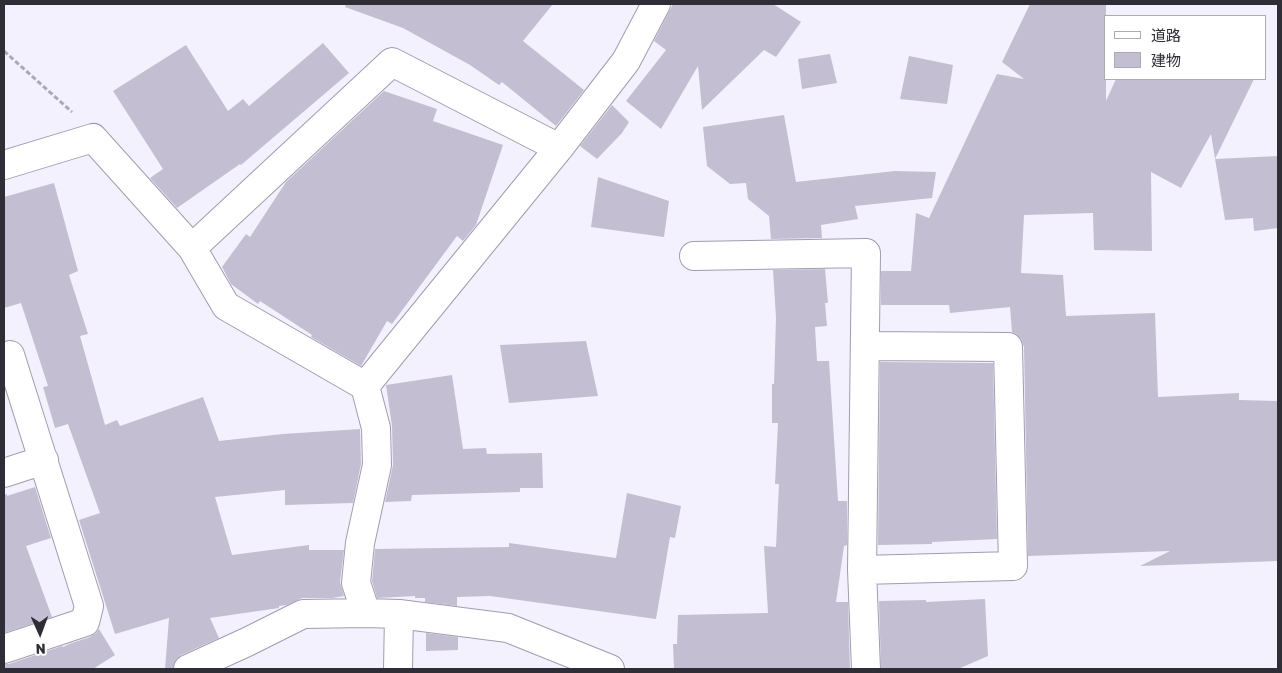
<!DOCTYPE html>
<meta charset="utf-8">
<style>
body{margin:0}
#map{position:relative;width:1282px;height:673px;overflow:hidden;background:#f4f1fe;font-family:Rubik,"Noto Sans JP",sans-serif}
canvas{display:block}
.frame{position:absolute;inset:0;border:5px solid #2f2d35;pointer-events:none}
.legend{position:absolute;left:1104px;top:15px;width:162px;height:65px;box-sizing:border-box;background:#fff;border:1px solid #acabae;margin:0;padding:6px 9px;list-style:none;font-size:15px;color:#2f2d35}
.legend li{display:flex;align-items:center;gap:10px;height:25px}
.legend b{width:25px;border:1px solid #acabae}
.north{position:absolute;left:15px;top:608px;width:50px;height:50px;-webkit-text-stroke:4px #fff;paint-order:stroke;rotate:178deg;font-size:14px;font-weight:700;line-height:20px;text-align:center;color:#2f2d35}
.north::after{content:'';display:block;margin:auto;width:18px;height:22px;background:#2f2d35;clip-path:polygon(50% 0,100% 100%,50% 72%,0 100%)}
</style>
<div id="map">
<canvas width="1282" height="673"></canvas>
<div class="frame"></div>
<ul class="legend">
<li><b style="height:6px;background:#fff"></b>道路</li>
<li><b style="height:14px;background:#c3bed2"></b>建物</li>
</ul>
<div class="north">N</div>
</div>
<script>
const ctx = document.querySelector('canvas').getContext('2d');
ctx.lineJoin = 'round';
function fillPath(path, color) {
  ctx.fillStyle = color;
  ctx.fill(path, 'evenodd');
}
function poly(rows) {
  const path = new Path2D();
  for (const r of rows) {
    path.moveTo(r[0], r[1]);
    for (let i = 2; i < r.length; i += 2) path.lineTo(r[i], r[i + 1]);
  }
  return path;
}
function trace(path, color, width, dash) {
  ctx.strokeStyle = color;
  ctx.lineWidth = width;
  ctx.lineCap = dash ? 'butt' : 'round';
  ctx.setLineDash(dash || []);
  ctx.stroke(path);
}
fillPath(poly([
 [346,4,553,4,523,41,584,90,556,126,502,82,499,85,470,65,403,28,345,7],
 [673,4,773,4,801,22,776,57,764,50,702,110,698,66,661,129,626,101,666,50,654,41],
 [1030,4,1106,4,1106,101,1116,79,1254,79,1215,159,1278,156,1278,228,1254,231,1253,218,1225,220,1211,134,1181,188,1151,172,1152,251,1094,250,1093,213,1024,215,1021,273,1063,275,1066,316,1155,313,1158,397,1239,393,1239,400,1278,401,1278,561,1140,566,1170,551,1028,556,1024,347,1021,339,1016,334,1012,332,1010,307,950,313,949,305,881,305,881,271,911,271,916,213,929,218,997,74,1024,79,1002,62],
 [323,43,349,73,241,165,240,164,177,208,150,178,163,169,113,91,186,45,228,111,243,99,249,106],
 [830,54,837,83,802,89,798,59],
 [909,56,953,65,947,104,900,99],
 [384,91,437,109,433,121,503,145,476,225,463,241,457,236,392,324,387,321,361,366,311,337,312,335,260,301,258,304,231,284,222,267,246,234,250,237,286,182],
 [612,105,629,122,622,133,597,159,580,146],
 [784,115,796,182,895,171,936,172,932,198,855,206,858,219,821,225,822,238,771,239,769,216,748,199,746,183,730,184,707,166,703,127],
 [598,177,669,201,664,237,591,227],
 [54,183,78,271,69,275,88,334,80,336,105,425,117,420,120,426,203,397,219,441,283,434,360,429,361,464,353,503,285,505,285,490,215,497,232,555,309,545,309,550,344,550,340,582,344,596,332,598,302,598,287,605,279,606,279,608,210,618,219,638,181,655,176,660,173,668,171,669,165,669,169,618,115,634,79,520,100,513,68,424,55,428,43,387,48,386,21,303,4,308,4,197],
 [825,269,828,303,825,303,827,326,815,327,817,361,829,361,838,501,847,501,847,545,844,546,836,602,848,602,850,669,674,669,673,644,677,644,678,615,768,613,764,546,776,547,779,484,775,484,778,423,772,423,772,384,774,384,776,318,773,270],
 [586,341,598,396,509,403,500,345],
 [880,362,993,363,997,539,932,542,932,544,878,545],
 [452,375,463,449,486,448,487,454,542,453,543,488,520,488,520,492,412,495,411,501,385,502,393,465,392,426,386,385],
 [35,487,51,538,26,546,52,617,4,633,4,495,7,494,7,496],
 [627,493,681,506,675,538,670,537,656,619,490,596,457,597,457,606,425,602,425,598,415,598,415,596,377,598,372,581,375,549,509,547,509,543,616,558],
 [985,599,988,656,958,669,881,669,879,601,926,600,926,602],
 [99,629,115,655,93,669,4,669,4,664,9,664,62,646,63,647,69,644,90,637,96,633],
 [426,633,458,637,458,650,426,651]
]), '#c3bed2');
const street = poly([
 [4,165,93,138,192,248,226,306,365,386,376,428,377,465,360,543,356,583,366,613],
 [192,248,392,62,559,148],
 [694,256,866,253,862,570,866,669],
 [365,386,559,148,626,61,656,4],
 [4,473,44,460],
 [862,570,1013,566,1008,347,865,346],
 [4,649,85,622,89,606,10,355],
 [188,669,247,642,303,614,366,613,399,614,508,628,610,669],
 [398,669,399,614]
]);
trace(street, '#a19caf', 30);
trace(poly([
 [4,51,72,112]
]), '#aca9b5', 3, [5, 2.5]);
trace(street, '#fff', 28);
</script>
